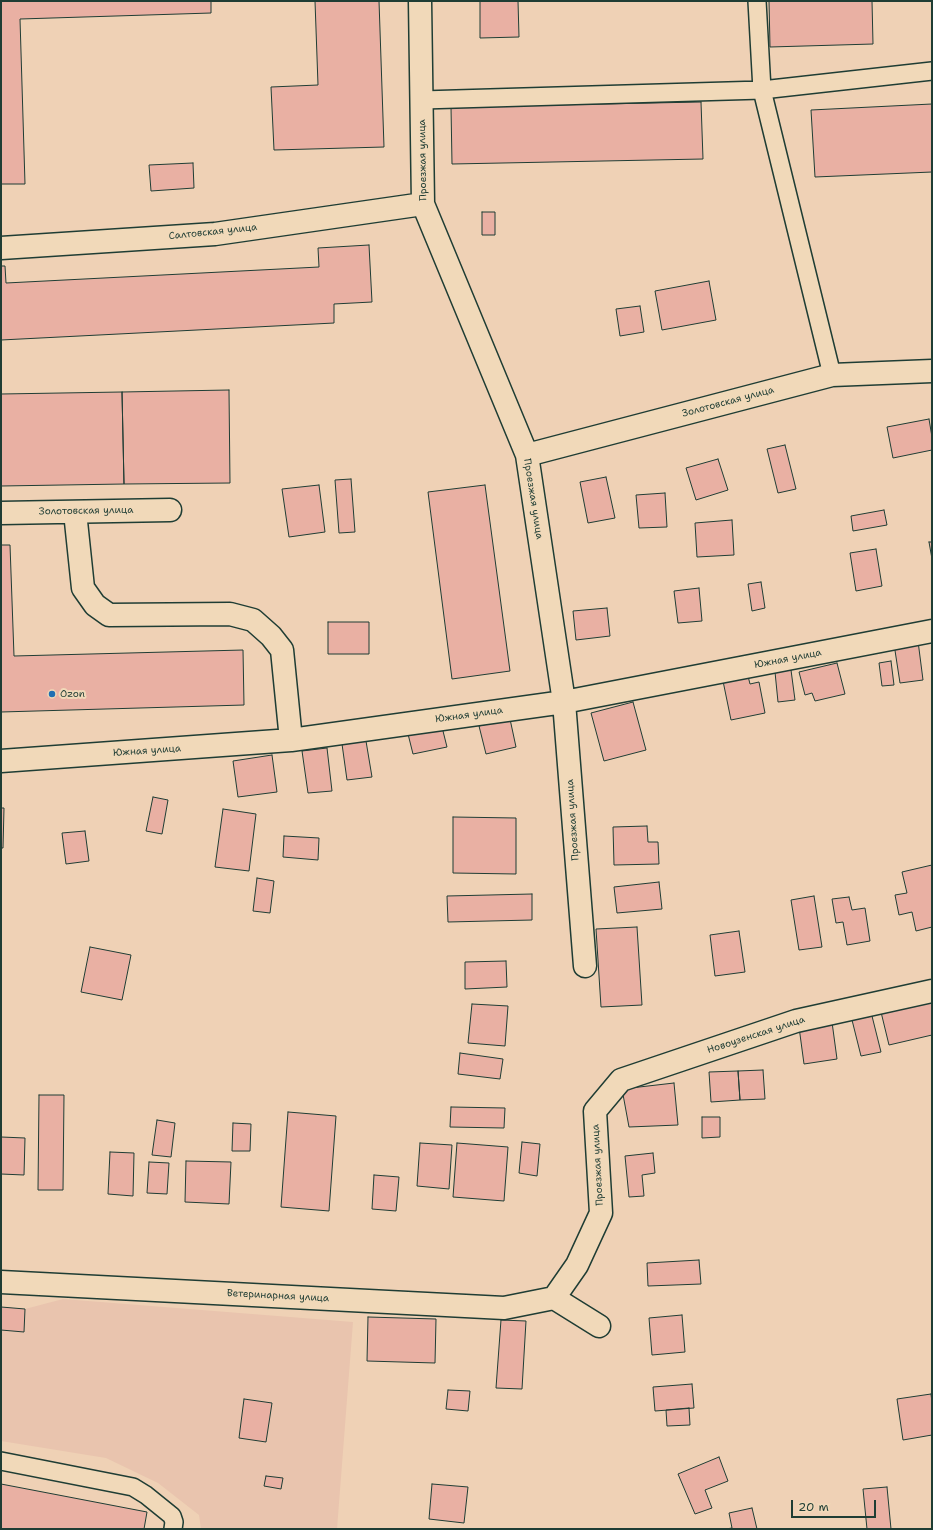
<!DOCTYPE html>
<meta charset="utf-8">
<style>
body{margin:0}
#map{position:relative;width:933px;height:1530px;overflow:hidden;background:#efd1b5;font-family:"Shantell Sans",sans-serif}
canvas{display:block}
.frame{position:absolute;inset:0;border:2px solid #1f3d34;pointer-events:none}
.scale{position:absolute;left:791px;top:1500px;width:85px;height:18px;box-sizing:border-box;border:2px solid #1f3d34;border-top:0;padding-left:5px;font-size:12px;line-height:14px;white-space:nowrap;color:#1f3d34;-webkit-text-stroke:3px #f1d9b9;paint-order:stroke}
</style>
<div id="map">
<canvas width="933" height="1530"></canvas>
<div class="frame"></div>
<div class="scale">20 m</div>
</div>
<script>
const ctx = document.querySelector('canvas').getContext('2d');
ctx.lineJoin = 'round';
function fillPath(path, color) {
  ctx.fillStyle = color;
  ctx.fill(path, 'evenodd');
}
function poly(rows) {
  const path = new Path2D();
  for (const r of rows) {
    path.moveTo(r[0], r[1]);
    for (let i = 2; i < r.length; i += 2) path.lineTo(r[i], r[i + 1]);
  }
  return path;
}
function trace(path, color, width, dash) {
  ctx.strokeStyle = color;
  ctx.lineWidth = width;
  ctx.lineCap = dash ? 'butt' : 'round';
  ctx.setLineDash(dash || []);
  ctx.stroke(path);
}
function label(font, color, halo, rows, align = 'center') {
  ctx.font = font + ' "Shantell Sans",sans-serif';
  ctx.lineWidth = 4;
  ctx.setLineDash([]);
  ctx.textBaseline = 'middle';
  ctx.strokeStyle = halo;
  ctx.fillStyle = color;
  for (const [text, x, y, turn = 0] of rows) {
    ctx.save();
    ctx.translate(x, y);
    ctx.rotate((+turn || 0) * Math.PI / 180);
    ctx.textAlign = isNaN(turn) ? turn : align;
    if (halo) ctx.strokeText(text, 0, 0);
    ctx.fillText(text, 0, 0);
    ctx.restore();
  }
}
fillPath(poly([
 [63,1299,353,1322,337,1529,201,1529,199,1515,158,1483,106,1458,1,1441,1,1307,25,1309]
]), '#e9c4ae');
const building = poly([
 [1,1,211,1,211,13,20,19,25,184,1,184,1,1],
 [315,1,379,1,384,147,274,150,271,87,318,85,315,1],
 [480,1,518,1,519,37,480,38,480,1],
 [769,1,872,1,873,44,770,47,769,1],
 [701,102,703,159,452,164,451,107,701,102],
 [932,104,932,172,815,177,811,110,932,104],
 [193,163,194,188,151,191,149,165,193,163],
 [482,212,495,212,495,235,482,235,482,212],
 [369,245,372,302,334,304,334,323,1,340,1,266,5,266,6,283,319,267,318,248,369,245],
 [709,281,716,320,662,330,655,291,709,281],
 [640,306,644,332,620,336,616,309,640,306],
 [229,390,230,483,124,484,122,392,229,390],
 [122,392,124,484,1,486,1,394,122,392],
 [929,419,932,437,932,450,893,458,887,427,929,419],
 [785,445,796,489,778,493,767,449,785,445],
 [718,459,728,490,696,500,686,468,718,459],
 [606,477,615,518,588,523,580,482,606,477],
 [351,479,355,532,339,533,335,480,351,479],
 [319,485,325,532,289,537,282,489,319,485],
 [485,485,510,671,452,679,428,492,485,485],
 [665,493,667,527,639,528,636,495,665,493],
 [884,510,887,525,853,531,851,516,884,510],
 [732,520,734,555,697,557,695,523,732,520],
 [929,542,932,542,932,559,929,542],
 [1,545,10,545,14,656,243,650,244,705,1,712,1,545],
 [876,549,882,586,856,591,850,553,876,549],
 [761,582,765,608,752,611,748,584,761,582],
 [699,588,702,621,678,623,674,591,699,588],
 [607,608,610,636,576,640,573,611,607,608],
 [328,622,369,622,369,654,328,654,328,622],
 [918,641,923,680,900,683,894,644,918,641],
 [891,661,894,685,882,686,879,663,891,661],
 [837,663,845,694,815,701,812,693,805,695,799,672,837,663],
 [791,670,795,700,778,702,775,672,791,670],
 [748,676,750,684,759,682,765,713,731,720,723,681,748,676],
 [633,702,646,750,604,761,591,713,633,702],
 [510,719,516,747,486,754,479,726,510,719],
 [442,727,447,747,413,754,408,734,442,727],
 [366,741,372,777,347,780,342,744,366,741],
 [327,748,332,791,308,793,302,751,327,748],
 [272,755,277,792,238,797,233,761,272,755],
 [153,797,168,800,162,834,146,831,153,797],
 [1,808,4,808,3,848,1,848,1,808],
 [223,809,256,814,249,871,215,867,223,809],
 [453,817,516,818,516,874,453,873,453,817],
 [647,826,648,842,658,842,659,864,614,865,613,827,647,826],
 [85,831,89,861,66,864,62,833,85,831],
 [284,836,319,838,318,860,283,857,284,836],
 [932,865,932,927,916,931,912,912,899,915,895,895,907,893,902,872,932,865],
 [257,878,274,881,270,913,253,911,257,878],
 [659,882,662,909,617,913,614,887,659,882],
 [532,894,532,920,448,922,447,896,532,894],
 [814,896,822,947,799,950,791,900,814,896],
 [849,897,852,910,865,908,870,941,847,945,843,922,836,923,832,899,849,897],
 [637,927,642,1005,601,1007,596,929,637,927],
 [739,931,745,972,715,976,710,935,739,931],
 [90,947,131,955,122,1000,81,992,90,947],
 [506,961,507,987,465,989,465,962,506,961],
 [932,1001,932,1035,889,1045,881,1012,932,1001],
 [472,1004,508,1006,505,1046,468,1043,472,1004],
 [872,1016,881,1052,861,1056,852,1020,872,1016],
 [832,1022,837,1059,804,1064,799,1027,832,1022],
 [460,1053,503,1059,500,1079,458,1074,460,1053],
 [763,1070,765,1099,740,1100,738,1071,763,1070],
 [738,1071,740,1100,711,1102,709,1072,738,1071],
 [674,1083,678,1125,629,1127,622,1089,674,1083],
 [39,1095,64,1095,63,1190,38,1190,39,1095],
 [451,1107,505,1108,504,1128,450,1127,451,1107],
 [288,1112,336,1116,329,1211,281,1207,288,1112],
 [702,1117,720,1117,720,1137,702,1138,702,1117],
 [157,1120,175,1123,171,1157,152,1155,157,1120],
 [233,1123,251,1124,250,1151,232,1151,233,1123],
 [1,1137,25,1138,24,1175,1,1174,1,1137],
 [522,1142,540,1144,537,1176,519,1173,522,1142],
 [420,1143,452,1145,449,1189,417,1186,420,1143],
 [457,1143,508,1147,504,1201,453,1197,457,1143],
 [110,1152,134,1153,133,1196,108,1194,110,1152],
 [653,1153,655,1173,642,1175,644,1196,629,1197,625,1156,653,1153],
 [186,1161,231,1162,229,1204,185,1202,186,1161],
 [149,1162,169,1163,167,1194,147,1193,149,1162],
 [374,1175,399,1177,396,1211,372,1209,374,1175],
 [699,1260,701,1284,648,1286,647,1263,699,1260],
 [1,1307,25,1309,24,1332,1,1330,1,1307],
 [682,1315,685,1352,652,1355,649,1318,682,1315],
 [368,1317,436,1319,435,1363,367,1361,368,1317],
 [501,1320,526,1321,522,1389,496,1388,501,1320],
 [692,1384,694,1408,655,1411,653,1387,692,1384],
 [448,1390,470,1391,468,1411,446,1409,448,1390],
 [931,1394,932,1402,932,1435,903,1440,897,1399,931,1394],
 [244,1399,272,1403,266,1442,239,1438,244,1399],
 [689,1408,690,1425,667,1426,666,1410,689,1408],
 [719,1457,728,1481,705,1490,712,1508,695,1514,678,1474,719,1457],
 [266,1476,283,1478,281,1489,264,1486,266,1476],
 [1,1484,147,1512,144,1529,1,1529,1,1484],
 [432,1484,468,1487,464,1523,429,1519,432,1484],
 [887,1487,891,1529,867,1529,863,1489,887,1487],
 [752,1508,757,1529,726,1529,732,1528,729,1513,752,1508]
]);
fillPath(building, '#e9b0a3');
trace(building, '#1f3d34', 1);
const service = poly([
 [422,100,762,90,757,1],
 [832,375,762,90,932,71],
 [1,1461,133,1487,146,1495,172,1516,174,1522,173,1529]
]);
const minor = poly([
 [420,1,423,204,527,455,564,702,585,966],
 [1,248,215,234,423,204],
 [527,455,832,375,932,371],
 [75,512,83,588,95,605,109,615,230,614,253,620,271,636,282,650,291,740],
 [1,513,170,510],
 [1,761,291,740,564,702,932,631],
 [1,1282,504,1308,554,1298],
 [599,1326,554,1298,577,1265,601,1213,595,1111,621,1080,796,1021,932,991]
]);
trace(service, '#1f3d34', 20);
trace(minor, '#1f3d34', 25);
trace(service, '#f1d9b9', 17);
trace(minor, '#f1d9b9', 22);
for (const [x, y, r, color] of [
 [52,694,4,"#1f6fb2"]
]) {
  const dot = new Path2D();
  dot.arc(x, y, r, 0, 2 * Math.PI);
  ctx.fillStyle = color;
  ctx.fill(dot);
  trace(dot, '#f1d9b9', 1.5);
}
label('10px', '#1f3d34', '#f1d9b9', [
 ["Проезжая улица",423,160,-91],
 ["Салтовская улица",213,232,-6],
 ["Золотовская улица",728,402,-15],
 ["Проезжая улица",533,499,81],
 ["Золотовская улица",86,511,-1],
 ["Южная улица",788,659,-11],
 ["Южная улица",469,715,-8],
 ["Южная улица",147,751,-4],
 ["Проезжая улица",573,820,-94],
 ["Новоузенская улица",756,1035,-18],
 ["Проезжая улица",598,1165,-93],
 ["Ветеринарная улица",278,1296,3]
]);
label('10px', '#1f3d34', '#f1d9b9', [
 ["Ozon",60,694]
], 'left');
</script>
